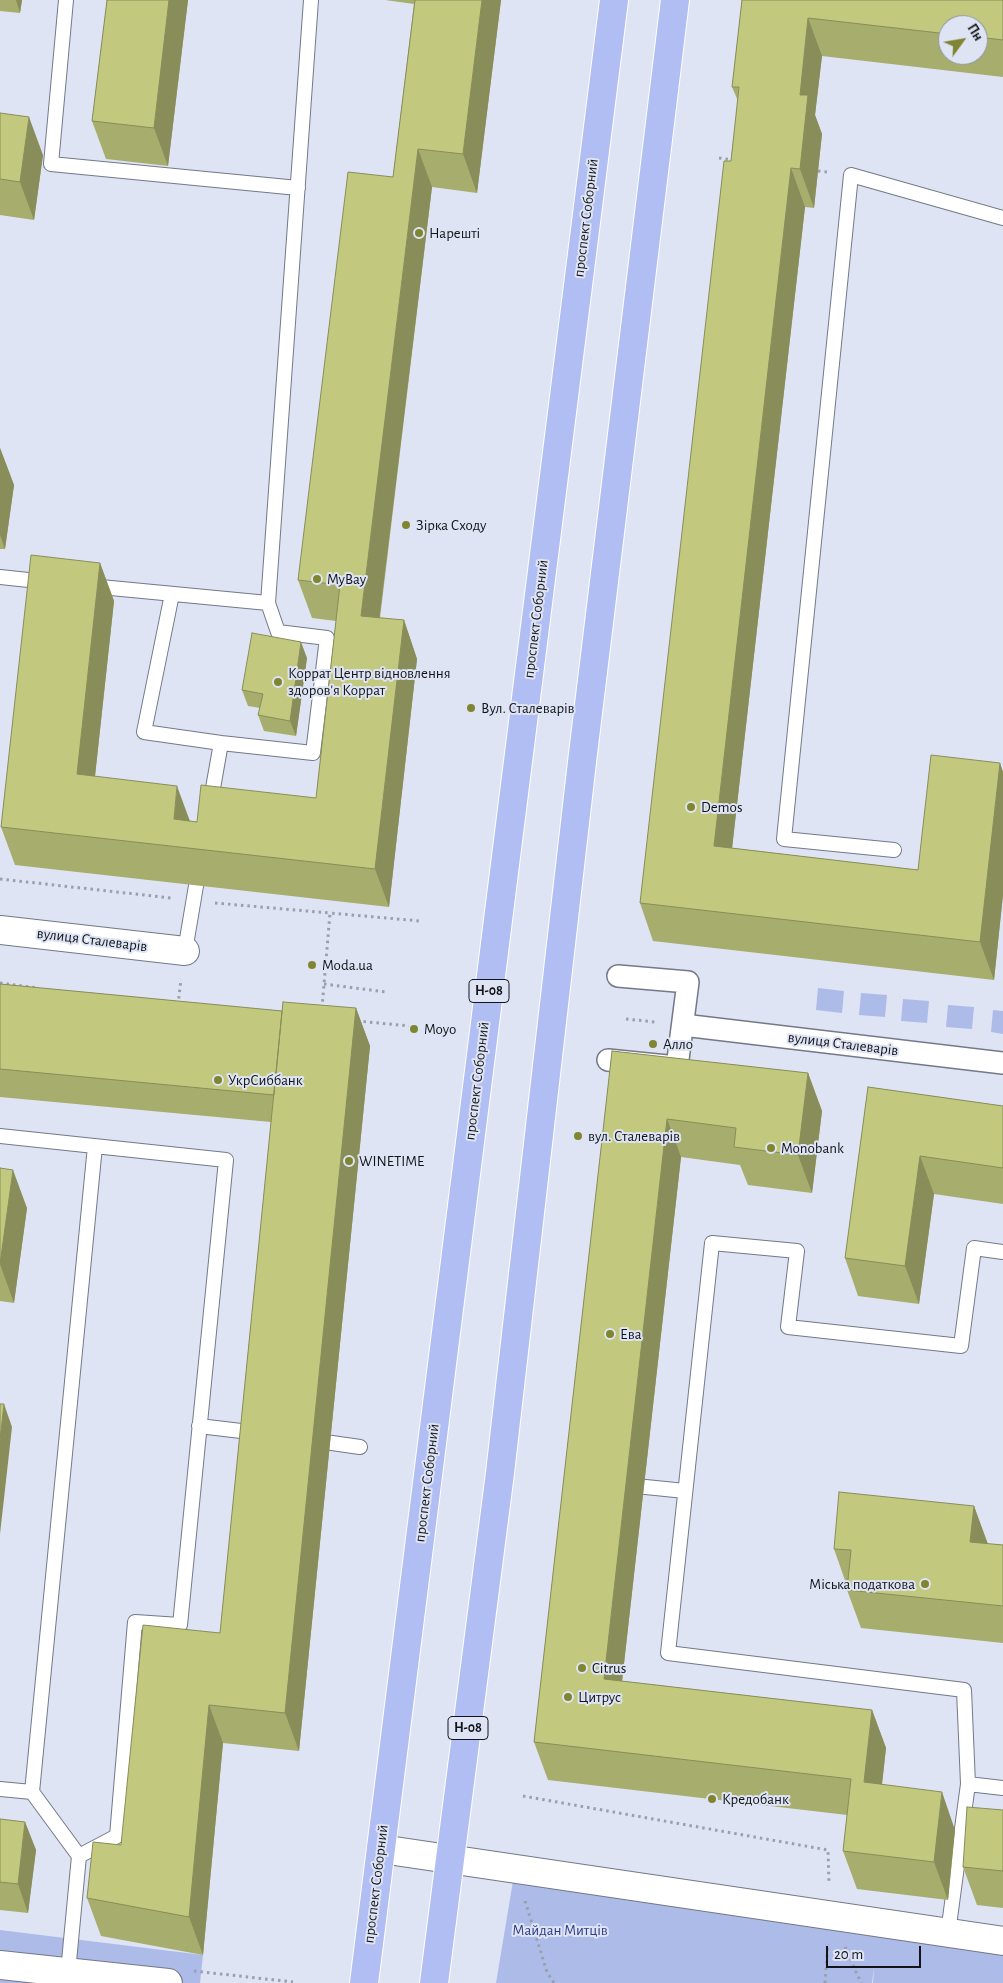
<!DOCTYPE html>
<meta charset="utf-8">
<style>
body{margin:0}
#map{position:relative;width:1003px;height:1983px;overflow:hidden;background:#dee4f4;font-family:"Alegreya Sans",sans-serif}
canvas{display:block}
.north{position:absolute;left:938px;top:15px;width:50px;height:50px;box-sizing:border-box;background:#dee4f4;border:1px solid #8c919c;border-radius:50%;rotate:58deg;font-size:14px;font-weight:700;line-height:20px;text-align:center;color:#121419}
.north::after{content:'';display:block;margin:auto;width:18px;height:22px;background:#7f8530;clip-path:polygon(50% 0,100% 100%,50% 72%,0 100%)}
.scale{position:absolute;left:826px;top:1946px;width:95px;height:22px;box-sizing:border-box;border:2px solid #121419;border-top:0;padding-left:6px;font-size:15px;line-height:18px;white-space:nowrap;color:#121419;-webkit-text-stroke:4px #dee4f4;paint-order:stroke}
</style>
<div id="map">
<canvas width="1003" height="1983"></canvas>
<div class="north">Пн</div>
<div class="scale">20 m</div>
</div>
<script>
const ctx = document.querySelector('canvas').getContext('2d');
ctx.lineJoin = 'round';
function fillPath(path, color) {
  ctx.fillStyle = color;
  ctx.fill(path, 'evenodd');
}
function poly(rows) {
  const path = new Path2D();
  for (const r of rows) {
    path.moveTo(r[0], r[1]);
    for (let i = 2; i < r.length; i += 2) path.lineTo(r[i], r[i + 1]);
  }
  return path;
}
function trace(path, color, width, dash) {
  ctx.strokeStyle = color;
  ctx.lineWidth = width;
  ctx.lineCap = dash ? 'butt' : 'round';
  ctx.setLineDash(dash || []);
  ctx.stroke(path);
}
function label(font, color, halo, rows, align = 'center') {
  ctx.font = font + ' "Alegreya Sans",sans-serif';
  ctx.lineWidth = 4;
  ctx.setLineDash([]);
  ctx.textBaseline = 'middle';
  ctx.strokeStyle = halo;
  ctx.fillStyle = color;
  for (const [text, x, y, turn = 0] of rows) {
    ctx.save();
    ctx.translate(x, y);
    ctx.rotate((+turn || 0) * Math.PI / 180);
    ctx.textAlign = isNaN(turn) ? turn : align;
    if (halo) ctx.strokeText(text, 0, 0);
    ctx.fillText(text, 0, 0);
    ctx.restore();
  }
}
fillPath(poly([
 [818,988,844,991,842,1013,816,1010],
 [861,993,887,995,885,1017,859,1015],
 [903,999,929,1001,927,1023,901,1021],
 [948,1005,974,1007,972,1029,946,1027],
 [993,1010,1003,1011,1003,1034,991,1032],
 [515,1869,1003,1941,1003,1983,873,1983,874,1967,872,1983,496,1983],
 [0,1930,203,1955,200,1983,0,1983]
]), '#adbbe8');
const service = poly([
 [66,0,51,164,298,188],
 [0,577,47,582],
 [90,586,268,603],
 [172,594,144,732,221,743],
 [210,805,221,743,313,753,327,638,278,632,268,603,311,0],
 [894,850,784,839,851,175,1003,218],
 [185,951,199,868],
 [0,1136,226,1160,180,1625,135,1622,117,1836,79,1856,68,1972],
 [199,1426,258,1433],
 [311,1440,360,1447],
 [626,1485,685,1491],
 [968,1784,1003,1788],
 [0,1789,32,1792],
 [79,1856,32,1792,95,1146],
 [948,1933,968,1784,964,1690,668,1653,712,1243,797,1251,788,1327,961,1346,974,1248,1003,1252]
]);
const pedestrian = poly([
 [683,1025,1003,1063],
 [608,1060,677,1067,688,982,618,976]
]);
const minor = poly([
 [0,930,185,951],
 [381,1849,1003,1941],
 [0,1965,168,1983]
]);
const primary = poly([
 [364,1983,614,0],
 [434,1983,500,1473,582,762,675,0]
]);
trace(service, '#747887', 16);
trace(pedestrian, '#747887', 24);
trace(minor, '#747887', 30);
trace(primary, '#fff', 30);
trace(poly([
 [719,158,733,160],
 [818,171,828,172],
 [0,879,171,898],
 [215,903,330,913],
 [0,983,38,988],
 [324,984,386,992],
 [178,1005,181,979],
 [322,1008,330,913,420,921],
 [626,1019,655,1022],
 [357,1021,409,1026],
 [523,1796,828,1850,829,1884],
 [525,1901,547,1972,554,1983],
 [845,1947,861,1983],
 [194,1971,293,1982],
 [825,1983,828,1944]
]), '#9a9fab', 3, [2.5, 4]);
trace(service, '#fff', 14);
trace(pedestrian, '#fff', 21);
trace(minor, '#fff', 28);
trace(primary, '#b1bef4', 28);
fillPath(poly([
 [0,0,22,0,20,13,0,11],
 [107,0,188,0,168,166,106,159,92,121],
 [385,0,501,0,477,193,432,187,380,618,404,620,417,659,389,907,15,865,1,827,100,563,114,601,95,776,190,821,197,822,316,798,336,621,312,618,298,580,393,177,414,4],
 [742,0,1003,0,1003,77,822,56,815,115,822,134,814,208,805,207,732,848,918,870,1000,763,1003,772,1003,895,994,980,653,941,640,903,738,101,732,87],
 [948,25,978,25,978,55,948,55],
 [0,113,43,155,34,220,0,215],
 [0,448,14,485,5,549,0,549],
 [307,658,296,736,264,731,258,715,260,708,248,706,242,690],
 [0,984,282,1011,356,1008,370,1046,299,1751,223,1743,203,1955,101,1936,87,1898,121,1845,220,1633,271,1122,0,1097],
 [612,1051,808,1073,822,1111,812,1193,748,1185,740,1165,681,1157,622,1681,872,1710,886,1748,882,1784,955,1830,948,1900,857,1889,843,1851,847,1815,548,1780,534,1742],
 [868,1087,1003,1106,1003,1204,934,1194,919,1304,858,1296,845,1258],
 [0,1168,27,1208,14,1303,0,1301],
 [974,1506,987,1544,1003,1545,1003,1643,861,1628,847,1590,847,1586,834,1549],
 [1003,1810,1003,1908,977,1905,963,1867],
 [0,1819,25,1822,36,1850,28,1913,0,1910]
]), '#a7ad6d');
fillPath(poly([
 [16,0,22,0,20,13],
 [169,0,188,0,168,166,154,128],
 [482,0,501,0,477,193,463,154],
 [808,18,822,56,815,115,822,134,814,208,800,169,800,95],
 [29,117,43,155,34,220,20,182],
 [418,149,432,187,375,654,361,616],
 [791,168,805,207,728,884,714,846],
 [0,448,14,485,5,549,0,535],
 [100,563,114,601,91,813,77,774],
 [404,620,417,659,389,907,375,869],
 [301,642,307,658,296,736,290,721],
 [1000,763,1003,772,1003,895,994,980,980,942],
 [177,786,191,824,174,819],
 [356,1008,370,1046,299,1751,285,1713],
 [808,1073,822,1111,812,1193,798,1155],
 [667,1119,681,1157,618,1717,604,1679],
 [920,1156,934,1194,919,1304,905,1266],
 [13,1170,27,1208,14,1303,0,1264],
 [4,1404,12,1427,0,1534,0,1440],
 [974,1506,988,1544,970,1542],
 [209,1705,223,1743,203,1955,189,1917],
 [872,1710,886,1748,878,1820,864,1782],
 [942,1792,955,1830,948,1900,934,1862],
 [25,1822,36,1850,28,1913,18,1884]
]), '#888d59');
const building = poly([
 [107,0,169,0,154,128,92,121,107,0],
 [415,0,482,0,463,154,418,149,361,616,404,620,375,869,1,827,31,555,100,563,77,774,177,786,174,819,197,822,201,785,316,798,340,585,298,580,348,172,393,177,415,0],
 [742,0,1003,0,1003,40,978,37,978,25,948,25,948,34,808,18,800,95,808,95,800,169,791,168,714,846,918,870,931,755,1000,763,980,942,640,903,724,161,731,161,739,87,732,87,742,0],
 [0,113,29,117,20,182,0,179,0,113],
 [252,633,301,642,290,721,258,715,263,694,242,690,252,633],
 [0,984,282,1011,274,1095,0,1069,0,984],
 [283,1002,356,1008,285,1713,209,1705,189,1917,87,1898,93,1842,121,1845,143,1625,220,1633,283,1002],
 [612,1051,808,1073,798,1155,734,1147,736,1128,667,1119,604,1679,872,1710,864,1782,942,1792,934,1862,843,1851,851,1779,534,1742,612,1051],
 [868,1087,1003,1106,1003,1168,920,1156,905,1266,845,1258,868,1087],
 [0,1168,13,1170,0,1264,0,1168],
 [0,1404,4,1404,0,1440,0,1404],
 [839,1492,974,1506,970,1542,1003,1545,1003,1606,847,1590,851,1550,834,1549,839,1492],
 [967,1807,1003,1810,1003,1871,963,1867,967,1807],
 [0,1819,25,1822,18,1884,0,1882,0,1819]
]);
fillPath(building, '#c2c97f');
trace(building, '#888d59', 1);
for (const [x, y, r, color] of [
 [419,233,5,"#7f8530"],
 [406,525,5,"#7f8530"],
 [317,579,5,"#7f8530"],
 [278,682,5,"#7f8530"],
 [471,708,5,"#7f8530"],
 [691,807,5,"#7f8530"],
 [312,965,5,"#7f8530"],
 [414,1029,5,"#7f8530"],
 [653,1044,5,"#7f8530"],
 [218,1080,5,"#7f8530"],
 [578,1136,5,"#7f8530"],
 [771,1148,5,"#7f8530"],
 [349,1161,5,"#7f8530"],
 [610,1334,5,"#7f8530"],
 [925,1584,5,"#7f8530"],
 [582,1668,5,"#7f8530"],
 [568,1697,5,"#7f8530"],
 [712,1799,5,"#7f8530"]
]) {
  const dot = new Path2D();
  dot.arc(x, y, r, 0, 2 * Math.PI);
  ctx.fillStyle = color;
  ctx.fill(dot);
  trace(dot, '#dee4f4', 2);
}
for (const [x, y, w] of [
 [489,991,40],
 [468,1728,40]
]) {
  const box = new Path2D();
  box.roundRect(x - w / 2, y - 11.5, w, 23, 4);
  ctx.fillStyle = '#dee4f4';
  ctx.fill(box);
  trace(box, '#121419', 1);
}
label('bold 14px', '#121419', null, [
 ["Н-08",489,991],
 ["Н-08",468,1728]
]);
label('15px', '#121419', '#dee4f4', [
 ["проспект Соборний",586,218,-83],
 ["проспект Соборний",536,619,-83],
 ["вулиця Сталеварів",92,940,7],
 ["вулиця Сталеварів",843,1044,7],
 ["проспект Соборний",477,1081,-83],
 ["проспект Соборний",427,1483,-83],
 ["проспект Соборний",376,1884,-83]
]);
label('15px', '#121419', '#dee4f4', [
 ["Нарешті",429,233],
 ["Зірка Сходу",416,525],
 ["MyBay",327,579],
 ["Коррат Центр відновлення",288,673],
 ["здоров'я Коррат",288,690],
 ["Вул. Сталеварів",481,708],
 ["Demos",701,807],
 ["Moda.ua",322,965],
 ["Moyo",424,1029],
 ["Алло",663,1044],
 ["УкрСиббанк",228,1080],
 ["вул. Сталеварів",588,1136],
 ["Monobank",781,1148],
 ["WINETIME",359,1161],
 ["Ева",620,1334],
 ["Міська податкова",915,1584,"right"],
 ["Citrus",592,1668],
 ["Цитрус",578,1697],
 ["Кредобанк",722,1799]
], 'left');
label('15px', '#2f3c88', '#dee4f4', [
 ["Майдан Митців",560,1930]
]);
</script>
